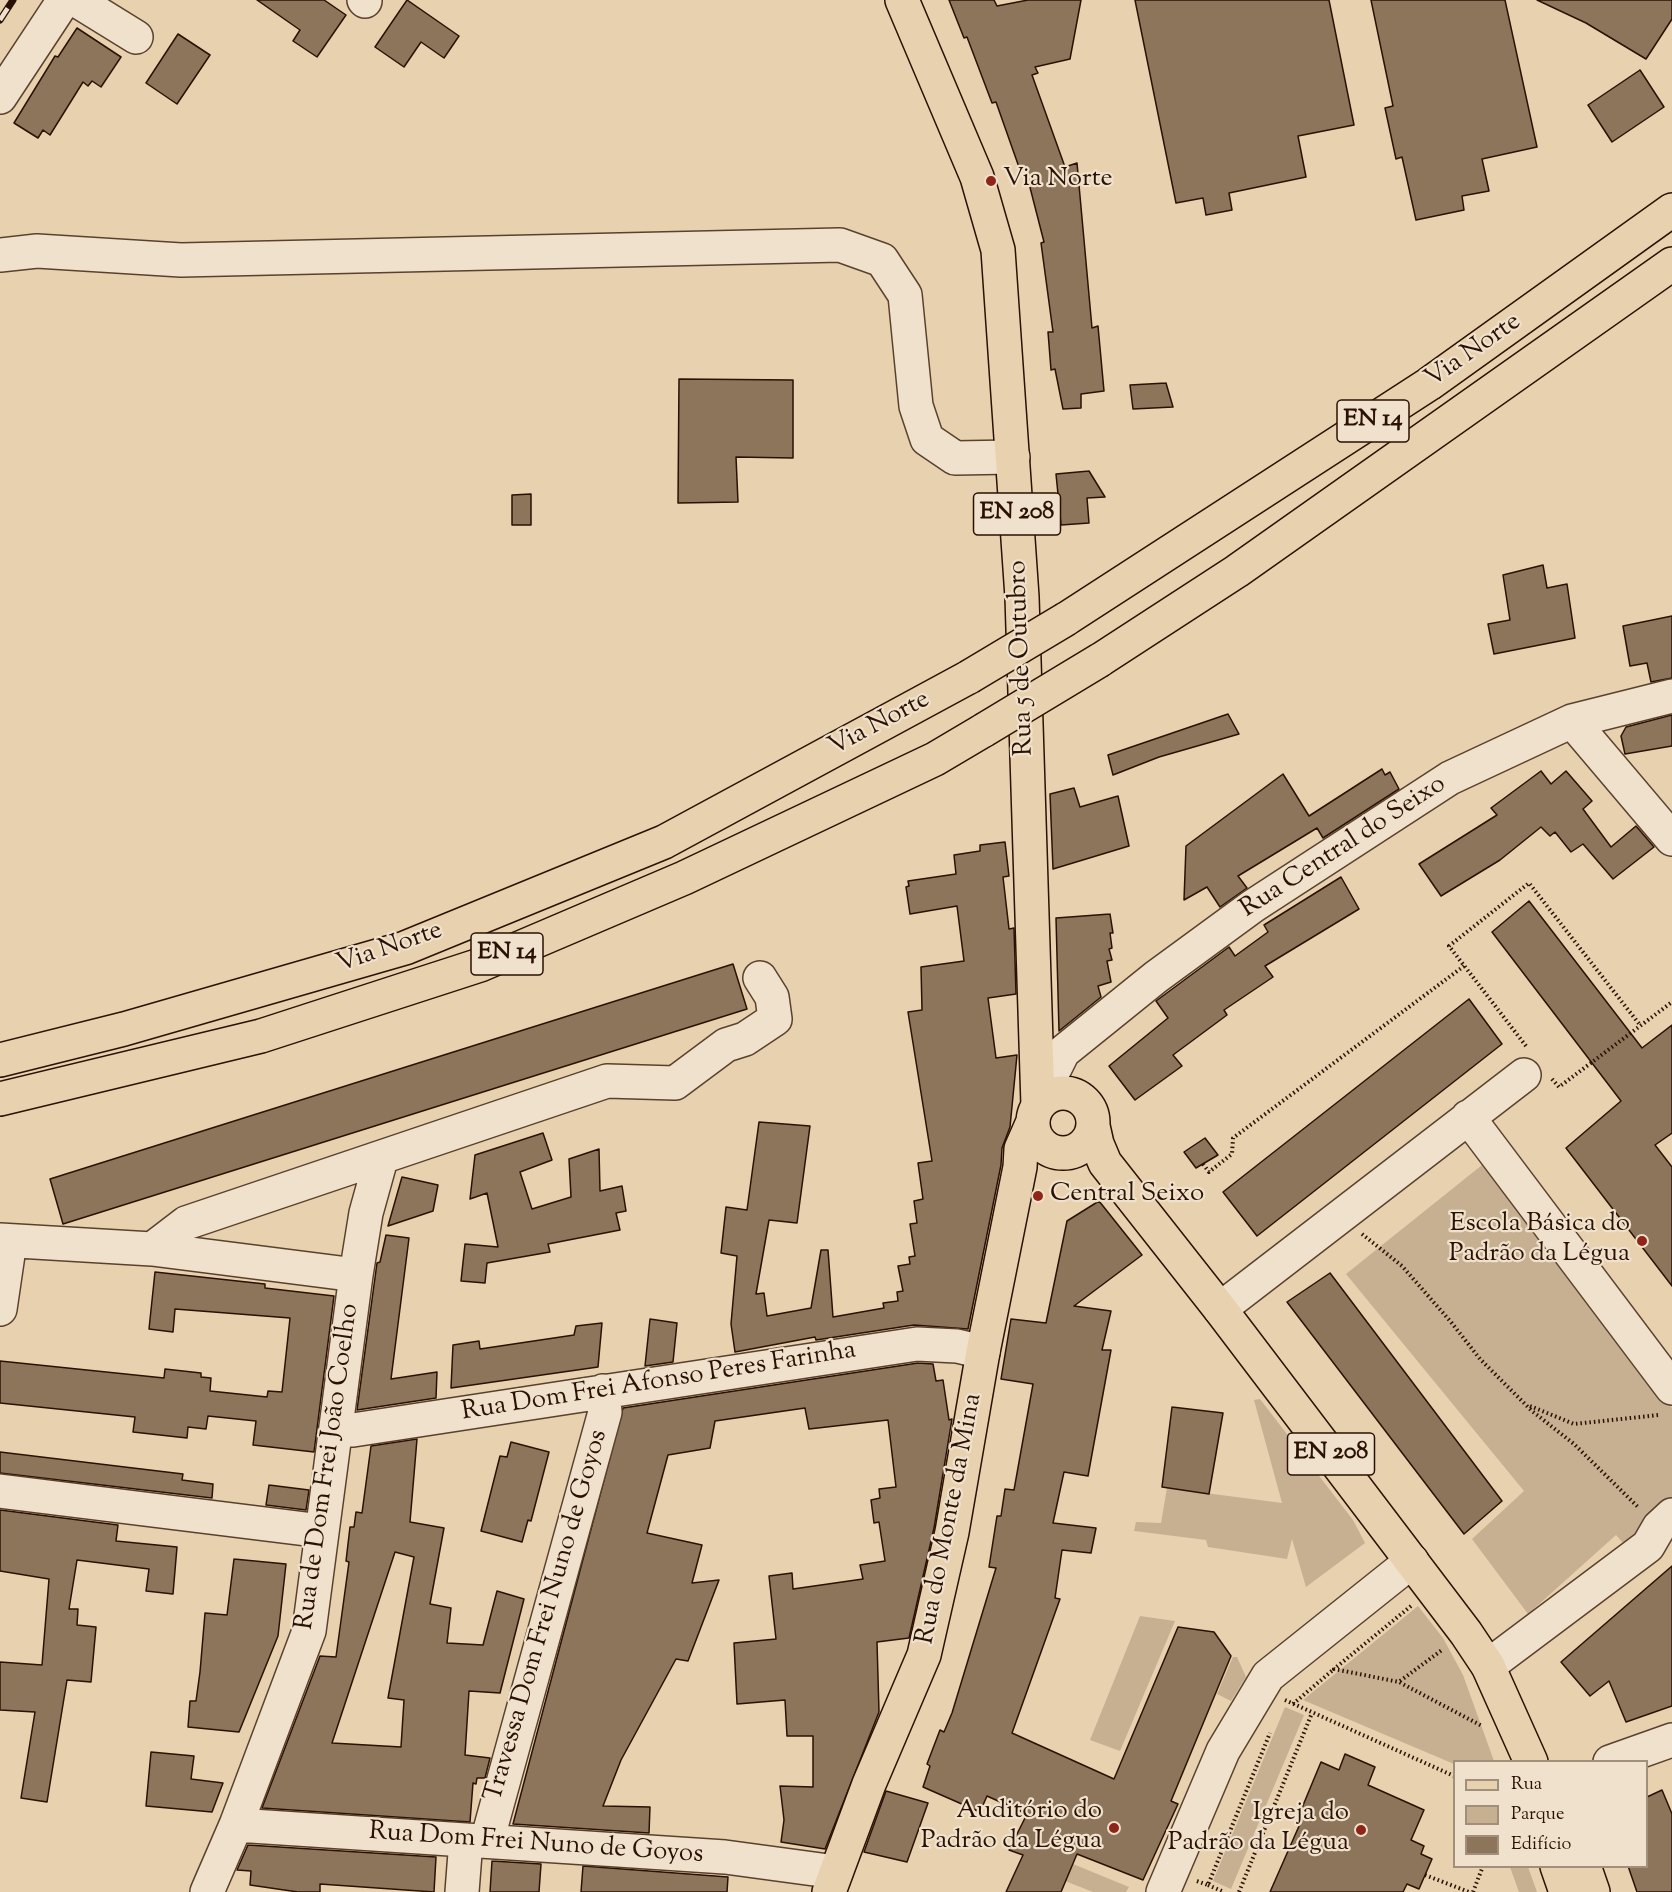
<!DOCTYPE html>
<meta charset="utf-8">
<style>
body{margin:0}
#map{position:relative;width:1672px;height:1892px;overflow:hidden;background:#e7d1af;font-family:"Sorts Mill Goudy",serif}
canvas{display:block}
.legend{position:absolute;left:1453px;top:1760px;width:195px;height:108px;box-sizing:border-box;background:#efe1cb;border:2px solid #a18e7b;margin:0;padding:8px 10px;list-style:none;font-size:18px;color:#2b1103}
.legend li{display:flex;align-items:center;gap:12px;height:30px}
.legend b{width:30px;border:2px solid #a18e7b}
</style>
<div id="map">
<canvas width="1672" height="1892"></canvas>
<ul class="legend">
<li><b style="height:8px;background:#e7d1af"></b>Rua</li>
<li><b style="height:16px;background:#c7b092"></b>Parque</li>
<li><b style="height:16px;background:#8d755c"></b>Edifício</li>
</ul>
</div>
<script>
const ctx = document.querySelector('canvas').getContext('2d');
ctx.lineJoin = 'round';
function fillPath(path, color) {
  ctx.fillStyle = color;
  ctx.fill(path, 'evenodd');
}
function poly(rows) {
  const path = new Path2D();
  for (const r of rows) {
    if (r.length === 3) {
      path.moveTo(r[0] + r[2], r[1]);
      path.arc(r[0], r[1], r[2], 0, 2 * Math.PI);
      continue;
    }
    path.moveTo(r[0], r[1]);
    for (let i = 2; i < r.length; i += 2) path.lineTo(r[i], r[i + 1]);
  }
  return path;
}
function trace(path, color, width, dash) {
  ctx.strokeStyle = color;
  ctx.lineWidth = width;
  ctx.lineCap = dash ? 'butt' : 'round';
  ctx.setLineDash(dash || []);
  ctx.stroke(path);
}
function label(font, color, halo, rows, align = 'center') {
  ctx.font = font + ' "Sorts Mill Goudy",serif';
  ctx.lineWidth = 4.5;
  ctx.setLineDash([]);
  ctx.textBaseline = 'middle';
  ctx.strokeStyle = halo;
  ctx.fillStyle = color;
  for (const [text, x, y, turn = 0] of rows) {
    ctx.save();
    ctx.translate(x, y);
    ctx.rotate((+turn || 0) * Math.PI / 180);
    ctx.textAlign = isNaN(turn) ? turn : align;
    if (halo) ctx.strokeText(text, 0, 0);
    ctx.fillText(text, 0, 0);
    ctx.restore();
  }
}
fillPath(poly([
 [1482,1165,1672,1408,1672,1497,1624,1544,1616,1535,1528,1614,1472,1539,1524,1491,1346,1274],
 [1260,1399,1353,1520,1365,1543,1306,1587,1292,1539,1287,1559,1208,1547,1206,1540,1134,1531,1136,1522,1161,1523,1167,1488,1282,1503,1254,1400],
 [1418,1606,1443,1638,1463,1675,1494,1761,1454,1762,1454,1764,1303,1700],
 [1140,1616,1175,1621,1120,1751,1090,1740],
 [1233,1657,1237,1657,1246,1677,1231,1701,1217,1694],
 [1285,1707,1304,1715,1231,1889,1213,1881],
 [1073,1864,1129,1887,1126,1892,1093,1892,1065,1881],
 [1510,1867,1528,1867,1537,1892,1519,1892]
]), '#c7b092');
const building = poly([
 [257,0,324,0,346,15,317,57,293,41,300,30,257,0],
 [407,0,459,36,444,58,421,42,404,67,375,47,407,0],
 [949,0,994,0,997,6,1028,0,1081,0,1070,59,1035,67,1038,73,1032,75,1065,167,1077,163,1092,328,1098,326,1104,391,1081,394,1081,408,1063,409,1055,369,1051,370,1048,332,1053,332,1041,243,1044,242,1025,168,1020,170,996,102,992,103,967,37,964,38,949,0],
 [1135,0,1329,0,1354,125,1298,136,1306,177,1229,193,1232,210,1206,215,1203,198,1176,203,1135,0],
 [1371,0,1505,0,1537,147,1482,159,1489,191,1462,196,1464,210,1416,220,1402,157,1396,159,1385,108,1393,106,1371,0],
 [1537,0,1672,0,1672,19,1646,59,1586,23,1537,0],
 [77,28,121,57,101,87,92,81,88,86,83,82,50,135,43,130,38,138,14,123,55,56,58,57,77,28],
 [178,34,210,55,177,104,146,83,178,34],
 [1640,70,1664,107,1612,142,1588,105,1640,70],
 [679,379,793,380,793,458,736,457,738,502,678,503,679,379],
 [1166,383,1173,407,1133,409,1130,385,1166,383],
 [1089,471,1105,497,1087,498,1089,523,1061,525,1056,474,1089,471],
 [531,494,531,525,512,525,512,495,531,494],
 [1543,565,1547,588,1567,584,1575,638,1494,654,1488,624,1510,620,1503,575,1543,565],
 [1672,616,1672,678,1651,682,1647,663,1630,666,1623,626,1672,616],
 [1228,714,1239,734,1159,757,1113,775,1108,755,1228,714],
 [1672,715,1672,746,1625,754,1621,736,1626,727,1672,715],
 [1382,769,1385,775,1390,772,1399,789,1323,838,1317,828,1238,876,1247,888,1220,907,1207,887,1184,900,1186,846,1283,774,1309,816,1382,769],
 [1541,771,1551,784,1566,771,1592,801,1583,809,1611,847,1636,826,1654,847,1613,879,1583,844,1571,852,1555,832,1550,836,1541,827,1500,860,1441,896,1419,864,1497,815,1491,808,1541,771],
 [1074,788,1080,807,1118,796,1129,846,1053,869,1050,794,1074,788],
 [1005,842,1009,876,1003,877,1009,929,1014,928,1016,994,988,998,996,1058,1017,1055,1010,1127,1002,1148,1001,1165,968,1329,914,1325,816,1340,815,1337,735,1352,731,1324,737,1256,721,1253,726,1207,747,1210,759,1122,810,1126,797,1223,769,1220,756,1294,764,1293,767,1316,811,1308,821,1250,828,1250,833,1317,884,1308,883,1303,898,1301,897,1292,903,1291,898,1266,910,1264,909,1257,915,1256,910,1224,917,1223,914,1201,923,1199,918,1163,932,1161,908,1012,922,1010,921,967,964,961,957,906,910,914,906,887,909,886,908,881,956,874,954,855,980,851,980,845,1005,842],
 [1341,877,1359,909,1265,966,1273,977,1224,1010,1227,1015,1173,1055,1182,1066,1135,1100,1109,1066,1168,1018,1156,1001,1229,947,1235,956,1268,932,1264,925,1341,877],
 [1529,901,1642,1048,1672,1025,1672,1133,1655,1145,1672,1167,1672,1286,1566,1148,1621,1101,1492,932,1529,901],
 [1110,914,1113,933,1110,933,1112,948,1109,949,1112,960,1107,961,1111,982,1098,986,1101,997,1059,1031,1056,918,1110,914],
 [733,964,747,1009,63,1224,50,1179,733,964],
 [1469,999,1502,1044,1257,1236,1223,1192,1469,999],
 [543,1133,552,1160,520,1172,532,1209,571,1197,569,1159,599,1149,600,1191,622,1186,626,1211,616,1213,620,1230,548,1244,550,1252,487,1263,485,1283,461,1281,465,1244,498,1247,487,1193,470,1199,475,1155,543,1133],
 [1205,1138,1218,1155,1196,1168,1184,1152,1205,1138],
 [402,1177,438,1185,433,1211,388,1226,402,1177],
 [1099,1201,1142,1255,1074,1306,1111,1311,1102,1350,1111,1350,1088,1476,1064,1472,1053,1523,1096,1528,1091,1553,1062,1550,1055,1598,1060,1599,1012,1733,1114,1779,1178,1627,1214,1632,1231,1656,1171,1801,1178,1804,1143,1880,1077,1854,1061,1892,1006,1892,1023,1855,1009,1850,1027,1814,987,1796,980,1812,923,1787,930,1766,927,1764,940,1730,944,1732,952,1713,996,1568,989,1567,997,1516,1001,1516,1005,1489,1014,1490,1033,1384,1001,1379,1011,1319,1046,1323,1067,1221,1099,1201],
 [386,1235,409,1238,391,1379,437,1372,436,1398,357,1410,377,1263,380,1262,386,1235],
 [155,1272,265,1284,265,1288,334,1296,314,1452,253,1445,256,1421,208,1416,206,1429,188,1427,187,1438,133,1432,135,1417,0,1403,0,1361,164,1378,165,1369,201,1373,201,1377,211,1378,210,1391,267,1397,268,1391,282,1392,290,1318,175,1309,173,1332,149,1329,155,1272],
 [1330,1273,1502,1501,1464,1534,1287,1302,1330,1273],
 [650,1319,677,1323,673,1362,645,1366,650,1319],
 [602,1323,598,1367,451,1388,453,1345,479,1341,480,1349,574,1335,576,1326,602,1323],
 [918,1363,933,1364,936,1381,943,1380,949,1420,952,1419,934,1528,909,1638,877,1642,879,1712,825,1849,781,1842,784,1820,780,1786,813,1787,813,1736,787,1736,785,1700,737,1704,734,1643,776,1639,769,1576,792,1573,793,1589,863,1579,860,1565,885,1561,879,1522,874,1523,871,1500,880,1498,879,1489,896,1487,888,1420,809,1429,805,1408,715,1421,710,1448,668,1455,647,1533,702,1545,692,1583,719,1580,688,1661,676,1659,621,1760,603,1806,650,1807,649,1833,513,1824,623,1408,918,1363],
 [1172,1407,1223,1413,1209,1494,1162,1487,1172,1407],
 [417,1439,410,1522,444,1528,430,1604,451,1608,447,1643,483,1645,497,1591,524,1599,500,1693,469,1691,465,1755,490,1758,485,1778,477,1778,476,1784,473,1783,470,1822,262,1808,320,1656,336,1657,349,1562,346,1561,350,1527,354,1527,356,1512,362,1513,371,1446,417,1439],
 [395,1552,414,1557,388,1698,404,1700,401,1747,332,1743,395,1552],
 [511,1442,549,1452,531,1521,528,1520,522,1542,481,1531,500,1456,507,1457,511,1442],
 [0,1452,183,1474,182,1480,213,1484,212,1498,0,1473,0,1452],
 [269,1485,309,1490,306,1510,266,1505,269,1485],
 [0,1510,118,1525,116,1541,177,1547,173,1594,146,1591,149,1569,77,1560,69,1609,78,1609,77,1625,96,1627,91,1682,67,1680,47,1802,21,1798,35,1712,0,1710,0,1662,42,1665,49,1579,0,1571,0,1510],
 [234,1559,286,1564,278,1636,239,1732,188,1727,190,1701,196,1701,200,1672,205,1613,227,1615,234,1559],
 [1672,1566,1672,1706,1626,1722,1609,1681,1590,1696,1561,1662,1672,1566],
 [151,1752,194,1756,191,1779,223,1783,212,1812,146,1806,151,1752],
 [1345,1754,1375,1767,1368,1785,1424,1810,1411,1840,1424,1846,1421,1854,1432,1859,1419,1889,1407,1884,1403,1892,1270,1892,1303,1817,1299,1815,1321,1762,1339,1770,1345,1754],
 [1662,1790,1672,1814,1672,1892,1637,1892,1628,1866,1647,1866,1647,1797,1662,1790],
 [886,1791,928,1803,907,1862,864,1852,886,1791],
 [248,1845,436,1857,434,1892,320,1884,320,1892,298,1892,250,1885,251,1871,237,1870,248,1845],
 [492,1861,541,1864,539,1892,490,1892,492,1861],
 [583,1866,728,1877,727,1892,581,1892,583,1866]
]);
fillPath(building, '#8d755c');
trace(building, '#2b1103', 1.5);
const minor = poly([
 [76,0,136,37],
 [364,0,365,1],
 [0,97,64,0],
 [0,255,37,251,181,260,840,245,882,260,905,295,916,406,927,439,955,458,1013,457],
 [1572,721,1672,839],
 [1055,1068,1063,1052,1156,977,1253,906,1450,778,1572,721,1672,696],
 [1468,1117,1672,1388],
 [0,1240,152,1249,356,1275],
 [152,1249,186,1223,607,1081,675,1083,726,1045,745,1039,775,1019,772,997,760,978],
 [0,1309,10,1241],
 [1220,1309,1524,1075],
 [336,1428,353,1430,917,1344,957,1346,983,1352],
 [0,1491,322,1531],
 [1488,1666,1648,1546,1659,1527,1672,1515],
 [1610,1762,1672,1740],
 [236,1825,725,1857,836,1872],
 [487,1841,605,1412,603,1391],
 [207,1892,236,1825,309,1631,356,1275,366,1213,381,1159],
 [462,1892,466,1840],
 [1163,1892,1223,1751,1268,1676,1412,1561]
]);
const major = poly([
 [902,0,977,177,998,250,1022,597,1038,1106],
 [1063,1123,30],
 [1093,1126,1097,1144,1105,1163,1220,1309,1466,1633,1488,1666,1531,1762],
 [1557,1866,1566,1892],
 [1584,1866,1593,1892],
 [829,1892,869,1784,924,1655,952,1532,983,1352,1020,1167,1021,1149,1032,1124]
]);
const highway = poly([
 [1066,619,1429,384,1672,210],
 [1100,660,1237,571,1672,264],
 [0,1060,124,1029,405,948,664,842,969,677],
 [0,1099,261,1036,480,965,684,878,935,759,984,730]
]);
trace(minor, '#5a412e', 36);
trace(major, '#2b1103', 36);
trace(highway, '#2b1103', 36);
trace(poly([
 [1526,1046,1449,946,1529,883,1640,1025],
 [1552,1079,1559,1087,1672,1002],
 [1203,1164,1209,1172,1232,1154,1233,1138,1464,966],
 [1362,1234,1402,1266,1451,1322,1480,1359,1532,1411,1574,1444,1639,1508],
 [1530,1406,1574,1424,1659,1415],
 [1411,1606,1334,1669,1399,1682,1482,1726],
 [1400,1681,1442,1650],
 [1285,1700,1454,1776],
 [1293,1704,1334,1669],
 [1425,1875,1469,1892],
 [1197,1881,1208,1885,1270,1733],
 [1208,1885,1224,1892],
 [1239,1892,1312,1713],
 [1473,1892,1483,1866]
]), '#2b1103', 4, [1.5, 3]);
trace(minor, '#efe1cb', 33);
trace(major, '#e7d1af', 33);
trace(highway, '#e7d1af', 33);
const rail = poly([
 [0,20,13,0]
]);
trace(rail, '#2b1103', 7);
trace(rail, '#efe1cb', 4.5, [14]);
const highwayBridge = poly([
 [969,677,1066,619],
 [984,730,1100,660]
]);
trace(highwayBridge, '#2b1103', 36, []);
trace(highwayBridge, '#e7d1af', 33);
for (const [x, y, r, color] of [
 [991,181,6,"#8f2418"],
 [1038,1196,6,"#8f2418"],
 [1642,1241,6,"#8f2418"],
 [1114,1828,6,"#8f2418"],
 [1361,1830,6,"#8f2418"]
]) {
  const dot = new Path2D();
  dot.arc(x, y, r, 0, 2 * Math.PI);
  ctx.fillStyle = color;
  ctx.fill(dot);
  trace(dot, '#efe1cb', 2);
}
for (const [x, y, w] of [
 [1373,421,72],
 [1017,514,87],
 [507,954,72],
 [1331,1454,87]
]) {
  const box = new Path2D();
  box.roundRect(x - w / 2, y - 21, w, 42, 4.5);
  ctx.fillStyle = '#efe1cb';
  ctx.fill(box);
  trace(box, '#2b1103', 1.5);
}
label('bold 24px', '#2b1103', null, [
 ["EN 14",1373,421],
 ["EN 208",1017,514],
 ["EN 14",507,954],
 ["EN 208",1331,1454]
]);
label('26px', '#2b1103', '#efe1cb', [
 ["Via Norte",1003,181,"left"],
 ["Central Seixo",1050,1196,"left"],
 ["Escola Básica do",1630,1226],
 ["Padrão da Légua",1630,1256],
 ["Auditório do",1102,1813],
 ["Padrão da Légua",1102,1843],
 ["Igreja do",1349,1815],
 ["Padrão da Légua",1349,1845]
], 'right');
label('26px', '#2b1103', '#efe1cb', [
 ["Via Norte",1474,352,-35],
 ["Rua 5 de Outubro",1023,658,-92],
 ["Via Norte",880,725,-28],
 ["Rua Central do Seixo",1344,848,-33],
 ["Via Norte",390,949,-19],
 ["Rua Dom Frei Afonso Peres Farinha",659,1383,-9],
 ["Rua de Dom Frei João Coelho",329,1467,-82],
 ["Rua do Monte da Mina",951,1519,-79],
 ["Travessa Dom Frei Nuno de Goyos",548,1616,-74],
 ["Rua Dom Frei Nuno de Goyos",536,1845,4]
]);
</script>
